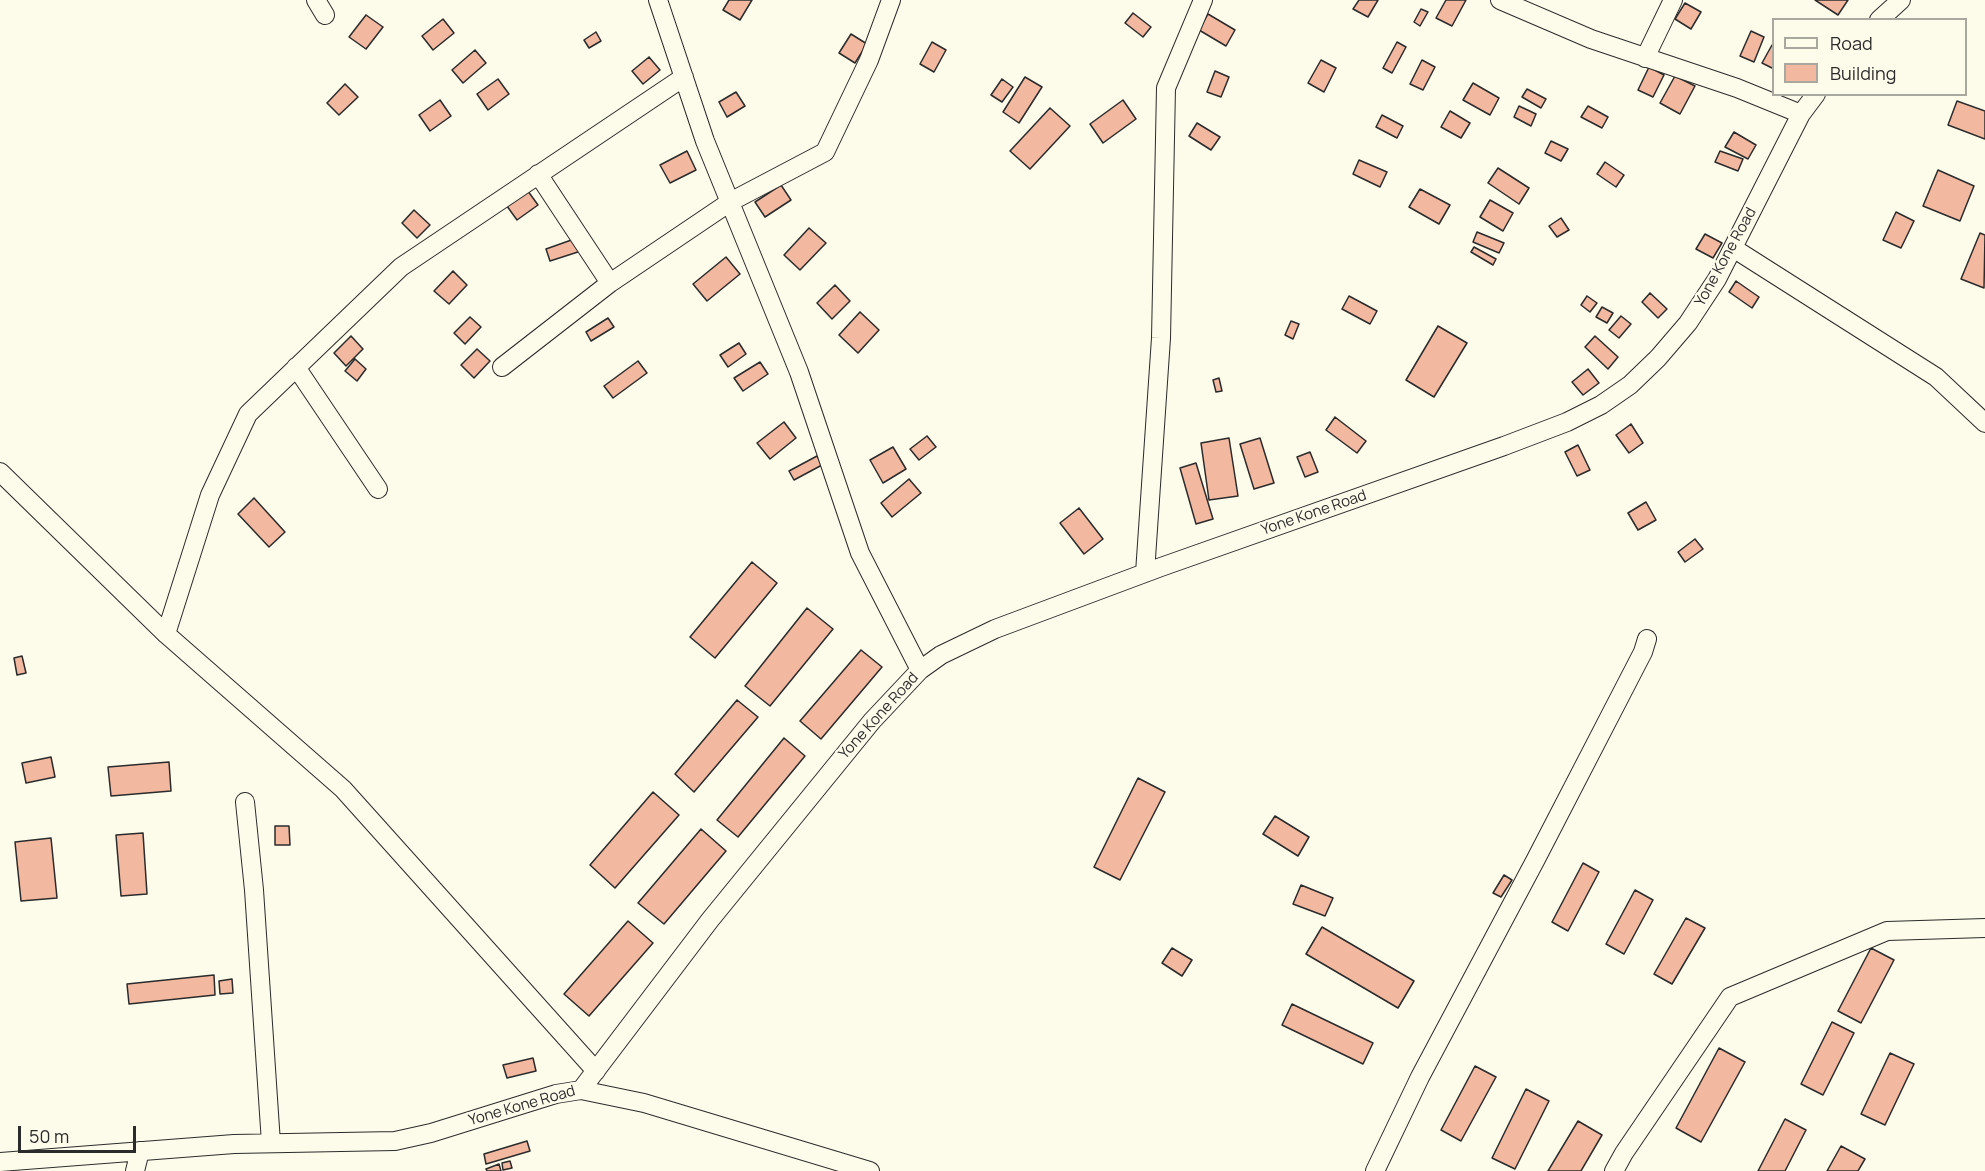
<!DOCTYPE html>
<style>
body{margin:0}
#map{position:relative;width:1985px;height:1171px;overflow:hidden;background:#fdfbea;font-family:Manrope,sans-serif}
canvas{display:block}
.legend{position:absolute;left:1772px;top:18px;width:195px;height:78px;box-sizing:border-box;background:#fdfbea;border:2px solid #a9a89e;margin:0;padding:8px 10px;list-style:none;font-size:18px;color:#2b2b2b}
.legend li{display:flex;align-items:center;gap:12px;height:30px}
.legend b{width:30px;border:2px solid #a9a89e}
.scale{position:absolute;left:18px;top:1126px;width:118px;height:27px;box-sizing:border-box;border:3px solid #2b2b2b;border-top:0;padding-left:8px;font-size:18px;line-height:21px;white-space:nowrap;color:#2b2b2b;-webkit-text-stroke:4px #fdfbea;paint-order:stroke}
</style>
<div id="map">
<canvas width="1985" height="1171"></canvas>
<ul class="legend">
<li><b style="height:8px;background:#fdfbea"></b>Road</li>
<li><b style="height:16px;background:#f2b8a0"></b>Building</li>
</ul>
<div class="scale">50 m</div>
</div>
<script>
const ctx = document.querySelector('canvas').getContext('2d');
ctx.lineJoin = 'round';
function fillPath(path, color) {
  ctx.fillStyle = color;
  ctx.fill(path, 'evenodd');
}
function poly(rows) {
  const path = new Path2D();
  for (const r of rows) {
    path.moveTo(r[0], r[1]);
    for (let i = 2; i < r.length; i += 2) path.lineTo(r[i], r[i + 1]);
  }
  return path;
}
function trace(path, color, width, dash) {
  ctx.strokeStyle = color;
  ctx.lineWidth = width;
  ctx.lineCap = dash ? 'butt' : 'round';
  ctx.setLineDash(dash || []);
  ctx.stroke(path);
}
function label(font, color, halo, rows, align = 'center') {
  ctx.font = font + ' Manrope,sans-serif';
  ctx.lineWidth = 4.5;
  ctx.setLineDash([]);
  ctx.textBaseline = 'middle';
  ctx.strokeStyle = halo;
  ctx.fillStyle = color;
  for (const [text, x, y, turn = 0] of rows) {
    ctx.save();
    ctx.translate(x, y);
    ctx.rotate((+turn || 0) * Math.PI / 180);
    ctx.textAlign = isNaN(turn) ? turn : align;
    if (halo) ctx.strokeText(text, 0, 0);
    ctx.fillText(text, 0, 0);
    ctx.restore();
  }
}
const building = poly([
 [729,0,752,0,740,20,723,10,729,0],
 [1359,0,1378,0,1368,17,1353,9,1359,0],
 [1446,0,1466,0,1452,26,1436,18,1446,0],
 [1815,0,1848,0,1838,15,1815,0],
 [1685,3,1701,12,1691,29,1675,19,1685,3],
 [1421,9,1428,12,1420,26,1414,22,1421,9],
 [1133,13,1151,27,1143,37,1125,23,1133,13],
 [1208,14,1235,30,1226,46,1199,30,1208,14],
 [366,15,383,27,366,49,349,37,366,15],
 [443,19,454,33,433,50,422,36,443,19],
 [1751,31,1764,37,1754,62,1740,56,1751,31],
 [596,32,601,41,589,48,584,40,596,32],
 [851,34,867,44,855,63,839,53,851,34],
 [932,42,946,50,934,72,920,64,932,42],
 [1397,42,1406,47,1392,73,1383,68,1397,42],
 [1772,45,1774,46,1774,69,1762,63,1772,45],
 [475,50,486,63,463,83,452,70,475,50],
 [649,57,660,70,643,84,632,71,649,57],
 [1321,60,1336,68,1324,92,1308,83,1321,60],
 [1422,60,1435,67,1423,90,1410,84,1422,60],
 [1649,67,1664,75,1653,97,1638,90,1649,67],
 [1215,71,1229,77,1221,97,1207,92,1215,71],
 [1675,76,1695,86,1680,114,1660,103,1675,76],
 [1025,77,1042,87,1019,123,1003,112,1025,77],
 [498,79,509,94,488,110,477,94,498,79],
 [1002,79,1013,87,1002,102,991,95,1002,79],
 [1473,83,1499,98,1490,115,1463,100,1473,83],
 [345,84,358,97,339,115,327,103,345,84],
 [1527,89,1546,99,1541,108,1522,97,1527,89],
 [736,92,745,106,727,117,719,102,736,92],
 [440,100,451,116,430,131,419,115,440,100],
 [1123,100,1136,119,1103,143,1090,124,1123,100],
 [1957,101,1985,111,1985,139,1948,125,1957,101],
 [1519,106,1536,114,1531,126,1514,117,1519,106],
 [1588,106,1608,117,1602,128,1581,117,1588,106],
 [1050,108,1070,126,1030,169,1010,151,1050,108],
 [1450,111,1470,123,1461,138,1441,127,1450,111],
 [1382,115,1403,126,1397,138,1376,127,1382,115],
 [1197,123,1220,137,1211,150,1189,136,1197,123],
 [1734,132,1756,145,1748,159,1725,147,1734,132],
 [1551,141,1568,149,1561,161,1545,153,1551,141],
 [687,151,696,170,670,183,660,165,687,151],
 [1720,151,1743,159,1738,171,1715,162,1720,151],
 [1359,160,1387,172,1380,187,1353,174,1359,160],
 [1605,162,1624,175,1616,187,1597,174,1605,162],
 [1498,168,1529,188,1519,204,1488,183,1498,168],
 [1938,170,1974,186,1960,221,1923,206,1938,170],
 [781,185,791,200,765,217,755,202,781,185],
 [525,187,538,205,517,220,504,202,525,187],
 [1420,189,1450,205,1439,224,1409,207,1420,189],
 [1490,200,1513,213,1503,231,1480,217,1490,200],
 [414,210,430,225,417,238,402,223,414,210],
 [1896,212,1914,221,1901,248,1883,240,1896,212],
 [1561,218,1569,230,1557,237,1549,226,1561,218],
 [809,228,826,243,800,270,784,255,809,228],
 [1477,232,1504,243,1499,253,1473,242,1477,232],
 [1980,233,1985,235,1984,288,1961,279,1980,233],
 [1705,234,1722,243,1713,258,1696,249,1705,234],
 [577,238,581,251,550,261,546,249,577,238],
 [1474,247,1496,259,1493,265,1471,252,1474,247],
 [726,257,740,274,707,301,693,284,726,257],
 [453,271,467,285,449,304,434,291,453,271],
 [1736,281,1759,297,1752,308,1729,292,1736,281],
 [835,285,850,301,832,319,817,303,835,285],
 [1650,293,1667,309,1658,318,1642,302,1650,293],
 [1349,296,1377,311,1370,324,1342,309,1349,296],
 [1587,296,1597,303,1590,312,1581,305,1587,296],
 [1602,307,1613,313,1607,323,1596,317,1602,307],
 [860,312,879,330,858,353,839,335,860,312],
 [1621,316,1631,324,1619,338,1609,330,1621,316],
 [470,317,481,327,465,344,454,333,470,317],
 [608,318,614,327,591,341,586,332,608,318],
 [1291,321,1299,324,1293,339,1285,335,1291,321],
 [1438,326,1467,343,1434,397,1406,380,1438,326],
 [351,336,363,349,346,366,334,353,351,336],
 [1595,336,1618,357,1608,369,1585,347,1595,336],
 [739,343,746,354,728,367,720,355,739,343],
 [477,349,490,361,474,378,461,365,477,349],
 [355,359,366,369,357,381,345,371,355,359],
 [638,361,647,373,613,398,604,386,638,361],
 [760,362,768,374,743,391,734,378,760,362],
 [1588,369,1599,383,1583,395,1572,382,1588,369],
 [1219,378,1222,391,1216,392,1213,380,1219,378],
 [1335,417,1366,441,1357,453,1326,430,1335,417],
 [784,422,796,438,770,459,757,443,784,422],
 [1631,424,1643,443,1629,453,1616,435,1631,424],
 [927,436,936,447,919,460,910,449,927,436],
 [1229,438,1238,496,1209,500,1201,443,1229,438],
 [1260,438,1274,483,1254,489,1240,444,1260,438],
 [1578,445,1590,470,1577,476,1565,452,1578,445],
 [893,447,906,469,883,483,870,460,893,447],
 [1310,452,1318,472,1305,477,1297,457,1310,452],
 [817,456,822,465,794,480,789,471,817,456],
 [1196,463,1213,519,1196,524,1180,468,1196,463],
 [909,479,921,493,892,517,881,503,909,479],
 [254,498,285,532,269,547,238,514,254,498],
 [1646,502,1656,520,1638,530,1628,513,1646,502],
 [1079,508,1103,539,1084,554,1060,523,1079,508],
 [1695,539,1703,549,1685,562,1678,552,1695,539],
 [752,562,777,583,715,658,690,637,752,562],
 [807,608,833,629,770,706,745,686,807,608],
 [861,650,882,667,821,739,800,721,861,650],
 [22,656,26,673,17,675,14,658,22,656],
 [737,700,758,717,694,792,675,774,737,700],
 [784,738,805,756,738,837,717,820,784,738],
 [51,757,55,777,26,783,22,763,51,757],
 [169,762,171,791,111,796,108,767,169,762],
 [1138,778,1165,792,1120,880,1094,867,1138,778],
 [653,792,679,815,615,888,590,865,653,792],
 [1275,816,1309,837,1298,856,1263,834,1275,816],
 [275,826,289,826,290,845,275,845,275,826],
 [701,829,726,851,664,924,638,903,701,829],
 [143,833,147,894,121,896,116,835,143,833],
 [51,838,57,898,21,901,15,842,51,838],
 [1583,863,1599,872,1568,931,1552,922,1583,863],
 [1504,875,1512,880,1501,897,1493,893,1504,875],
 [1301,885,1333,898,1325,916,1293,904,1301,885],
 [1635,890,1653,900,1624,954,1606,944,1635,890],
 [1686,918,1705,928,1672,984,1654,974,1686,918],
 [628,921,653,943,589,1016,564,994,628,921],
 [1322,927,1414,981,1398,1008,1306,954,1322,927],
 [1172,948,1192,960,1182,976,1162,963,1172,948],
 [1871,948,1894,960,1861,1023,1838,1011,1871,948],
 [214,975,215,995,129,1004,127,984,214,975],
 [232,979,233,993,220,994,219,981,232,979],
 [1292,1004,1373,1043,1363,1064,1282,1025,1292,1004],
 [1832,1022,1854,1033,1823,1095,1801,1084,1832,1022],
 [1719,1048,1745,1062,1701,1142,1676,1128,1719,1048],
 [1890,1053,1914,1064,1885,1125,1861,1114,1890,1053],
 [533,1058,536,1071,507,1078,503,1065,533,1058],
 [1475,1066,1496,1077,1461,1141,1441,1130,1475,1066],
 [1526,1089,1549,1101,1515,1169,1492,1158,1526,1089],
 [1785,1119,1806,1130,1785,1171,1758,1171,1785,1119],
 [1578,1121,1602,1135,1581,1171,1548,1171,1578,1121],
 [527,1141,530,1151,486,1164,484,1154,527,1141],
 [1841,1146,1865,1159,1858,1171,1827,1171,1841,1146],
 [510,1161,512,1168,503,1170,502,1163,510,1161],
 [499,1164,501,1171,487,1171,486,1169,499,1164]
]);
fillPath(building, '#f2b8a0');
trace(building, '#2b2b2b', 1.5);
const minor = poly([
 [316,0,325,15],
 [658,0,705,141,799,372,860,553,920,670],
 [1500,0,1591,39,1737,88,1801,114],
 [1879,20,1901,0],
 [1645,58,1673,0],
 [538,174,610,283],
 [1733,248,1936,377,1985,423],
 [296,367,378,489],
 [502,367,610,283,730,202,825,152,869,60,891,0],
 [0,472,166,634,343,789,596,1071],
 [1145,573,1161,338,1166,88,1203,0],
 [166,634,210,495,248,414,401,267,684,77],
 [245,802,254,890,271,1143],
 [581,1090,644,1103,870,1171],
 [0,1162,234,1144,395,1141,431,1133,556,1094,581,1090,710,920,872,721,920,670,941,655,995,629,1161,567,1504,446,1567,422,1601,405,1630,385,1658,358,1688,323,1717,279,1801,114,1816,94],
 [135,1171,140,1151],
 [1375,1171,1420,1077,1536,859,1643,652,1647,639],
 [1614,1171,1624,1153,1730,997,1887,931,1985,928]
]);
trace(minor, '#2b2b2b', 20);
trace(minor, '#fdfbea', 18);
label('15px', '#2b2b2b', '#fdfbea', [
 ["Yone Kone Road",1726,257,-61],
 ["Yone Kone Road",1314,513,-19],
 ["Yone Kone Road",879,716,-48],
 ["Yone Kone Road",522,1106,-16]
]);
</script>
